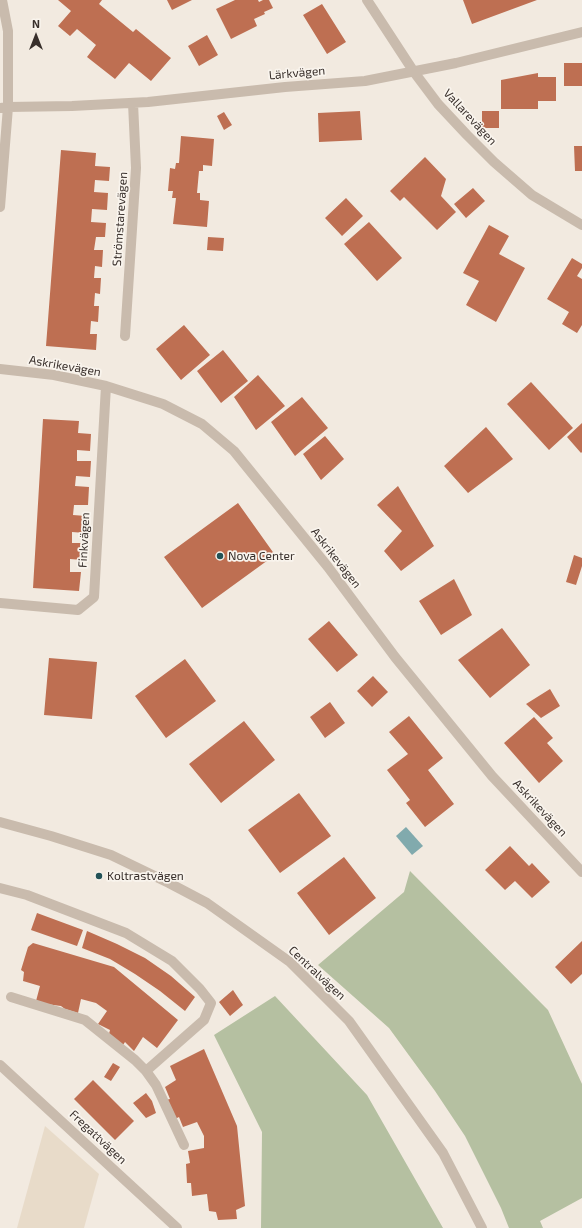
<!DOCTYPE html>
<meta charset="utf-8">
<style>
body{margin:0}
#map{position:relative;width:582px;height:1228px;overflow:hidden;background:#f2eae0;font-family:"Exo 2",sans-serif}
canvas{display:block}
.north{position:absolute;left:16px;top:16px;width:40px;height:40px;-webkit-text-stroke:3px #f9f4ed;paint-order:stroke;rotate:0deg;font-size:11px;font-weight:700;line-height:16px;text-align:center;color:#382f2b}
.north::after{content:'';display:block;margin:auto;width:14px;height:18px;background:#382f2b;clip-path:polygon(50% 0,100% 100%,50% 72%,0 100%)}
</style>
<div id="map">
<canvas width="582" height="1228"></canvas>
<div class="north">N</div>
</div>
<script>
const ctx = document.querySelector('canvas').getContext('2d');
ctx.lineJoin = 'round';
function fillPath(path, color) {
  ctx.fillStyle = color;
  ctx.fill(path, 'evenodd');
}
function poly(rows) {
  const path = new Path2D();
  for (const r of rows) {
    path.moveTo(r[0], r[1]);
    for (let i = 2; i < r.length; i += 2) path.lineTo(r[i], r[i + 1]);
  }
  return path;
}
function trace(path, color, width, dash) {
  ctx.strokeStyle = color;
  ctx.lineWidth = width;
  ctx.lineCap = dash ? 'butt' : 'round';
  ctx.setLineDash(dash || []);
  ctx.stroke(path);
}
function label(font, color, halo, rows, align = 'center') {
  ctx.font = font + ' "Exo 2",sans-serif';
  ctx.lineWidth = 3.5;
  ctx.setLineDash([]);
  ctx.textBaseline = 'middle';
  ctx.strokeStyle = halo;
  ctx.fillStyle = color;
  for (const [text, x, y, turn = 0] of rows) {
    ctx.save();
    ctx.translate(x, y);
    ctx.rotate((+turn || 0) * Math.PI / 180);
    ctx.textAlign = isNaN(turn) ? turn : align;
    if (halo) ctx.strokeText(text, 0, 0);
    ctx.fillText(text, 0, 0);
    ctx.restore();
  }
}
fillPath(poly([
 [410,871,548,1010,582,1084,582,1198,540,1221,543,1228,509,1228,501,1208,465,1136,435,1091,389,1028,318,965,404,892],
 [275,996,367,1095,443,1228,261,1228,262,1132,214,1035]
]), '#b5c0a1');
fillPath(poly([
 [45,1126,99,1174,84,1228,17,1228]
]), '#e8dbc9');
fillPath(poly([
 [406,827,423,846,412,855,396,836]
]), '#81aaad');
fillPath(poly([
 [58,0,102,0,99,4,133,32,136,29,171,58,151,81,129,63,115,79,87,57,96,45,77,29,70,36,58,26,71,11],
 [167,0,192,0,172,10],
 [235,0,258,0,259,2,263,0,269,0,273,8,264,12,265,14,254,19,257,26,231,39,216,9],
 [463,0,537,0,472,24],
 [322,4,346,42,327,54,303,15],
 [207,35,218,55,199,66,188,46],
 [564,63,582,63,582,86,564,86],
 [538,73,538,77,556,77,556,101,538,101,538,109,501,109,501,80],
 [360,111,362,140,319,142,318,113],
 [482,111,499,111,499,128,482,128],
 [224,112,232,125,224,130,217,116],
 [181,136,214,139,212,166,203,165,203,171,199,171,197,193,200,193,200,200,209,201,207,227,173,224,176,198,172,198,173,191,168,191,169,180,170,168,175,169,176,163,179,163],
 [574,146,582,146,582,171,575,171],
 [61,150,96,153,95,166,110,167,109,181,95,180,94,192,108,193,107,210,92,209,91,222,106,223,105,237,96,237,94,250,103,250,102,267,95,266,94,278,101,278,100,294,95,293,94,306,99,306,98,322,91,321,90,334,97,334,96,350,46,346],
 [425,157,446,179,441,196,456,212,437,230,404,197,400,201,390,191],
 [473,188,485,201,466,218,454,204],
 [346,198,363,216,342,236,325,218],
 [369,222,402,258,377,281,344,244],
 [489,225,509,236,499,254,525,268,496,322,466,305,479,281,463,273],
 [208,237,224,238,223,251,207,250],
 [572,258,582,264,582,268,577,276,582,279,582,325,577,333,562,324,569,312,547,299],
 [184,325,210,355,181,380,156,349],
 [223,350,248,381,221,403,197,371],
 [258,375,285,406,256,430,234,397],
 [531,382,573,428,549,450,507,404],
 [302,397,328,428,295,456,271,422],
 [43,419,79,421,78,433,91,434,90,451,77,450,77,461,91,461,90,477,76,476,75,486,89,487,88,505,74,505,73,515,86,516,85,533,72,532,72,543,83,543,82,560,70,559,70,572,81,572,79,591,33,588],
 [582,423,582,452,581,453,567,437],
 [486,427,513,459,468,493,444,466],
 [325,436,344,459,321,480,303,454],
 [398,486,434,546,401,571,384,551,402,531,377,505],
 [238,503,275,555,202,608,164,557],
 [574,555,582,558,582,566,576,585,566,582],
 [454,579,472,615,441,635,419,601],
 [329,621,358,655,337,672,308,639],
 [502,628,530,665,490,698,458,660],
 [49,658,97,662,92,719,44,715],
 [185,659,216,701,166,738,135,696],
 [373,676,388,692,372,707,357,691],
 [550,689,560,706,541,718,526,704],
 [330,702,345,723,325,738,310,717],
 [409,716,443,758,428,770,454,804,425,827,406,803,410,800,387,770,408,754,389,732],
 [534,717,553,738,547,743,563,761,539,783,504,743],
 [244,721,275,760,221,803,189,764],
 [299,793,331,836,280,873,248,830],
 [510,846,529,866,532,863,550,882,532,898,515,881,505,890,485,870],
 [344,857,376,898,329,935,297,893],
 [37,913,83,930,77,946,31,930],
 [87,931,117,944,145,958,171,976,195,997,185,1011,160,991,135,974,110,959,82,948],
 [582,941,582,974,571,984,555,967],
 [33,943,114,967,178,1020,157,1048,143,1037,134,1051,125,1042,123,1045,109,1034,110,1030,98,1024,107,1011,96,1003,81,999,78,1013,65,1009,61,1006,46,1004,36,1001,40,986,23,981,24,972,21,970,28,947],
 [233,990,243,1005,230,1016,219,1002],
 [204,1049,237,1126,245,1206,236,1210,237,1219,218,1220,216,1212,209,1211,207,1194,192,1196,191,1183,187,1183,186,1164,190,1163,188,1151,204,1148,204,1136,197,1122,183,1127,179,1117,175,1119,166,1100,170,1099,165,1087,176,1080,170,1066],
 [113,1063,120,1067,111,1081,104,1077],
 [93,1080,134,1121,115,1140,74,1099],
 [146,1093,152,1101,156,1113,146,1118,133,1103]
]), '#be6f52');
trace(poly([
 [367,0,414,72,438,104,467,135,494,162,532,195,582,225],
 [0,108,8,107,72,106,148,102,285,87,365,81,456,63,582,32],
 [0,207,8,107,8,31,2,0],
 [125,336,136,168,133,103],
 [0,369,54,375,106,386,163,404,202,424,234,451,328,567,395,657,492,776,582,872],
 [0,603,78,610,94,597,106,386],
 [0,822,51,836,111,855,169,883,207,903,290,962,349,1021,443,1153,482,1228],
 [0,888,27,895,126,933,172,961,200,989,211,1003,204,1020,146,1071],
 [11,997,85,1020,135,1060,146,1071,156,1085,184,1145],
 [0,1065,177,1228]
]), '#c9bbad', 10);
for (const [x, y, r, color] of [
 [220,556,4,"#235257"],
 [99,876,4,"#235257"]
]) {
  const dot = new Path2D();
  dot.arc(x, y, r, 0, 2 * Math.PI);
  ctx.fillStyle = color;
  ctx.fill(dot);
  trace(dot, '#f9f4ed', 1.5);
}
label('12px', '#382f2b', '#f9f4ed', [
 ["Lärkvägen",297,73,-5],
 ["Vallarevägen",470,117,47],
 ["Strömstarevägen",120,219,-86],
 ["Askrikevägen",65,366,10],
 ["Finkvägen",84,540,-87],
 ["Askrikevägen",336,558,52],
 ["Askrikevägen",540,808,47],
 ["Centralvägen",317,973,43],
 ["Fregattvägen",98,1137,43]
]);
label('12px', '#382f2b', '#f9f4ed', [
 ["Nova Center",228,556],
 ["Koltrastvägen",107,876]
], 'left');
</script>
